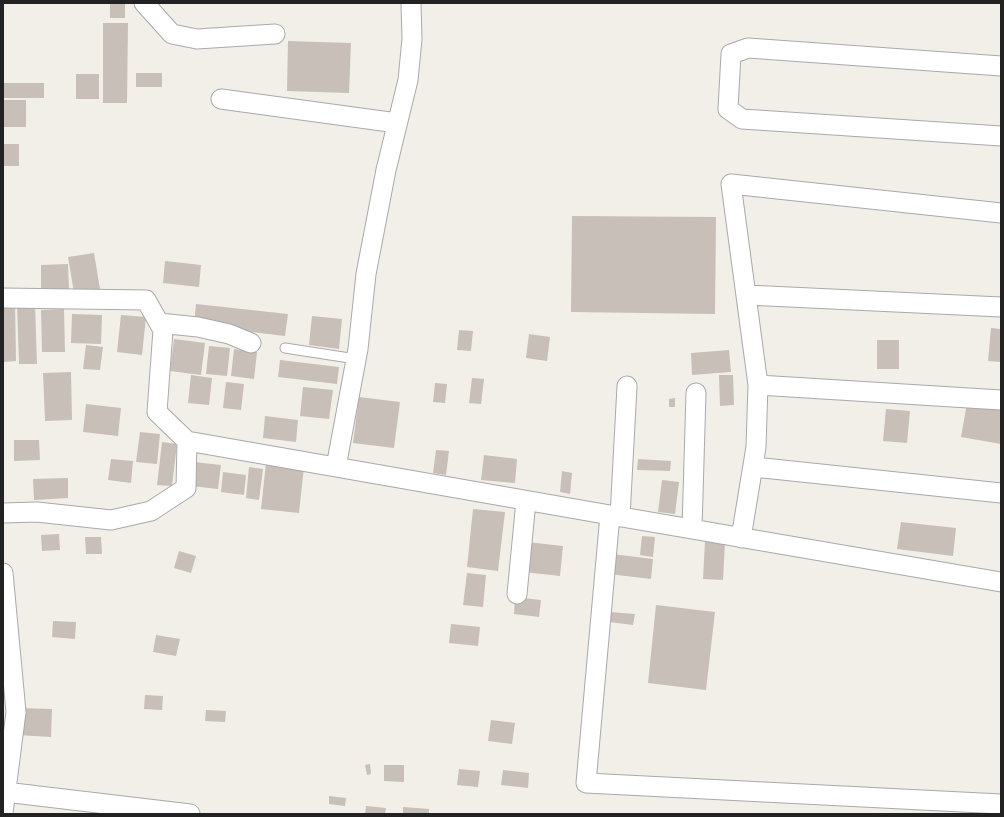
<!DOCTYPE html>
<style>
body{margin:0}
#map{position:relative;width:1004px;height:817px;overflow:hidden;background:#f2efe9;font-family:"Golos Text",sans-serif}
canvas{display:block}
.frame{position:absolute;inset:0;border:4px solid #222;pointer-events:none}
</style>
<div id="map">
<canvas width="1004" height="817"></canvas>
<div class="frame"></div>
</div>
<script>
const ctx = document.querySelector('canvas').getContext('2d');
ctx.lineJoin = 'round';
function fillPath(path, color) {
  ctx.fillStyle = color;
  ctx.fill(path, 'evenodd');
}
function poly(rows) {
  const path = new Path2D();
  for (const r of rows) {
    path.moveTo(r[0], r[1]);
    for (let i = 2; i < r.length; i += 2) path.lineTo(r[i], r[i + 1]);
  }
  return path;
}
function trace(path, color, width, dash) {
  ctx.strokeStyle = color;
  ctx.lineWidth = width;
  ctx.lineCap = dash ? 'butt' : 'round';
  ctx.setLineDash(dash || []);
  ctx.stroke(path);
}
fillPath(poly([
 [110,3,125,3,125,18,110,18],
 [103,23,128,23,127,103,103,103],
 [288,41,351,43,349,93,287,91],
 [136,73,162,73,162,87,136,87],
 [76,74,99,74,99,99,76,99],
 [3,83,44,83,44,98,3,98],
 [3,100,26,100,26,127,3,127],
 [3,144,19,144,19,166,3,166],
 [572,216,716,217,715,314,571,312],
 [94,253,100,289,74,293,68,257],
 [165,261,201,265,199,287,163,283],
 [68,264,69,289,41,290,41,265],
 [3,301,15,301,16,361,3,362],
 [17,304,35,304,37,364,19,364],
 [196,304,288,314,285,336,194,325],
 [64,309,65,352,42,352,41,310],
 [72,314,102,315,101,344,71,343],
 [121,315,146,317,142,355,117,352],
 [312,316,342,319,339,349,309,345],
 [991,328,1001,329,1001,362,988,361],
 [459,330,473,331,471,351,457,350],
 [529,334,550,337,547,361,526,358],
 [174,339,205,343,201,375,170,371],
 [877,340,899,340,899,369,877,369],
 [86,345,103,347,100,370,83,369],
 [209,346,230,348,227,376,206,374],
 [234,349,257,352,254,379,231,376],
 [729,350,731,372,692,375,691,353],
 [280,360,339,367,337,384,278,377],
 [71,372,72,420,45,421,43,373],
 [191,375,212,378,209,405,188,403],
 [719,375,733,375,734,405,720,406],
 [472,378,484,379,481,404,469,403],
 [226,382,244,384,241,410,223,408],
 [435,383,447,384,445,403,433,402],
 [303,387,333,390,329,419,300,416],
 [359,397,400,402,394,448,353,443],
 [675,398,675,407,669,407,669,399],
 [967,403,1001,408,1001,444,961,437],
 [86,404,121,408,118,436,83,432],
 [886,409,910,411,907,443,883,441],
 [265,416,298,420,296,442,263,438],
 [140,432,160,434,157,464,136,462],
 [14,440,39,440,40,460,14,461],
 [162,442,177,444,172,486,157,485],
 [436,450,449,451,446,475,433,473],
 [484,455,517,459,515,483,481,480],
 [111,459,133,461,131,483,108,480],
 [638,459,671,461,670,471,637,470],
 [194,462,221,465,218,489,191,486],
 [266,463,304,467,299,513,261,509],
 [249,467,263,469,259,500,246,498],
 [562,471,572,473,570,494,560,492],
 [223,472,246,475,244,495,221,492],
 [68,478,68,498,34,500,33,479],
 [662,480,679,482,675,514,658,512],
 [473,509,505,512,498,571,467,567],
 [901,522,956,528,953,556,897,549],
 [59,534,60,550,42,551,41,535],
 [642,536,655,537,653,557,640,555],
 [85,537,101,537,102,554,86,554],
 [705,541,725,542,723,580,703,579],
 [527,542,563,546,560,576,524,572],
 [179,551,196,556,191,573,174,568],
 [612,554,653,559,651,579,609,574],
 [467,573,486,575,483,607,463,605],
 [515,597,541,600,539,617,514,614],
 [656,605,715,612,706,690,648,683],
 [610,612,635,614,633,625,609,622],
 [53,621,76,622,75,639,52,637],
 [451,624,480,627,478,646,449,643],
 [156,635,180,639,176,656,153,652],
 [145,695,163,696,162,710,144,709],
 [19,708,52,709,51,737,17,735],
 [206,710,226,711,225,722,205,721],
 [491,720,515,723,512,744,488,741],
 [370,764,371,774,367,775,365,765],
 [384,765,404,765,404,782,384,781],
 [459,769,480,771,478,787,457,785],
 [503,770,529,773,528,788,501,785],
 [329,796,346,798,345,806,329,804],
 [366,806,386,808,385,814,365,814],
 [403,807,429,809,429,814,403,814]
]), '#c7bfb8');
const lane = poly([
 [285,348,356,359]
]);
const street = poly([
 [144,3,172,34,197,39,275,34],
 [1001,66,748,48,731,54,728,109,742,119,1001,136],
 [221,99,397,123],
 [747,295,1001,307],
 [3,298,146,300,163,330,157,412,187,441,610,515,1001,582],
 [159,323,198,327,229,334,251,343],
 [758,385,1001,400],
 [336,467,358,349,366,274,386,170,408,80,412,39,411,3],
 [754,467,1001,493],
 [3,513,37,512,111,520,151,511,186,488,187,441],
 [610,515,586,783,1001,804],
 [620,517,627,386],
 [692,529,696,393],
 [741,538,756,447,758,385,731,184,1001,213],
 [3,573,16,712,3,813],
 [517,594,526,501],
 [5,792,190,814]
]);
trace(lane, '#a9a9a9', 11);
trace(street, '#a9a9a9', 21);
trace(lane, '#fff', 9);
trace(street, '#fff', 19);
</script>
